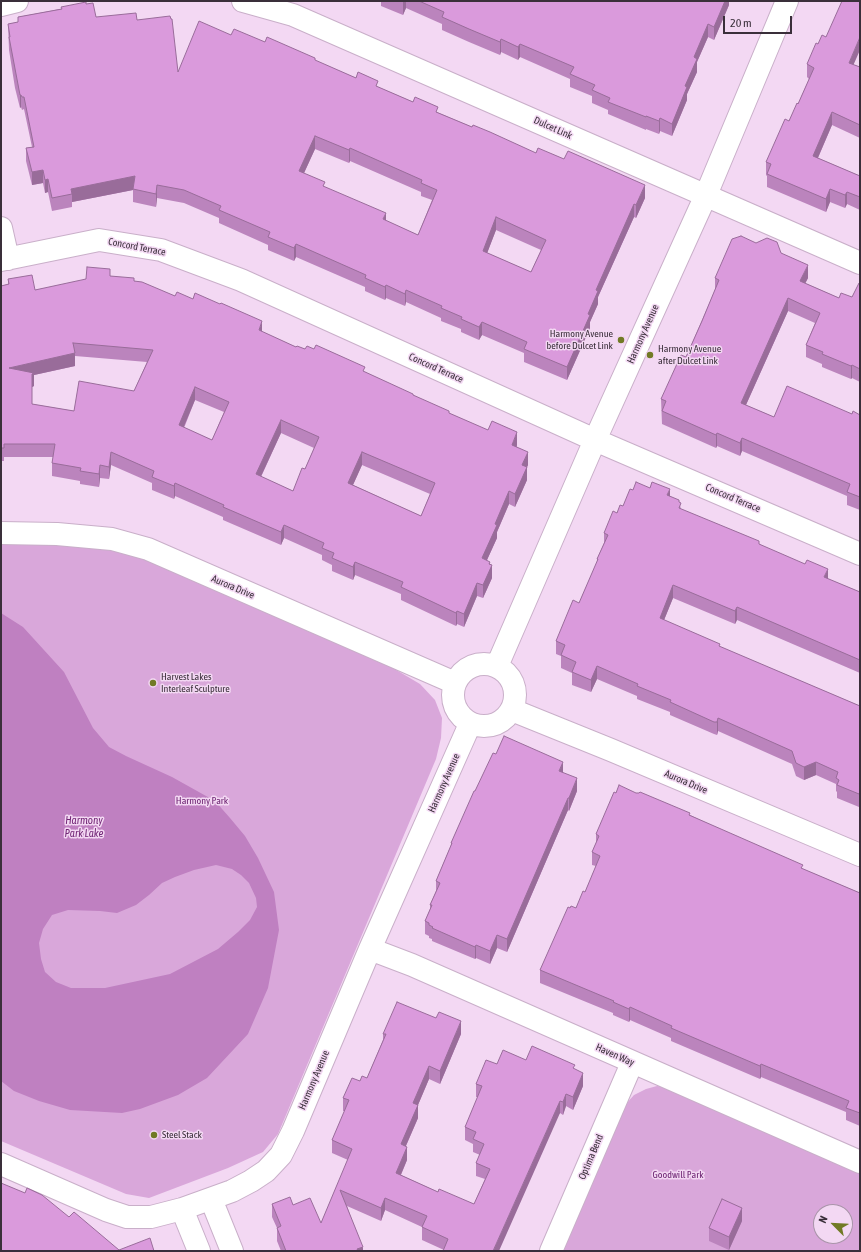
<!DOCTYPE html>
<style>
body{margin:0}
#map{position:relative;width:861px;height:1252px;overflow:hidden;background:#f3d8f3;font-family:"Asap Condensed",sans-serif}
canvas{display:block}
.frame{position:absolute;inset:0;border:2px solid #3a2f3a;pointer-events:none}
.north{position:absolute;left:813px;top:1204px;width:40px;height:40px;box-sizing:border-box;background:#f3d8f3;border:1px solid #a994a9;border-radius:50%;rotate:294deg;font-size:11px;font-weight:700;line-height:16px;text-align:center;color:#3a2f3a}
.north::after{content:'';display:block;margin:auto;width:14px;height:18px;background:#717a25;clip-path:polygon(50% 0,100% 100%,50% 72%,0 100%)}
.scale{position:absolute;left:723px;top:16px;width:69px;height:18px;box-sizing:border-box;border:2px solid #3a2f3a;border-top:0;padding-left:5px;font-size:12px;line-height:14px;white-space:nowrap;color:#3a2f3a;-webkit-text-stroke:3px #f3d8f3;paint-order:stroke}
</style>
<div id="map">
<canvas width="861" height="1252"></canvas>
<div class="frame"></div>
<div class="north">N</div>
<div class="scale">20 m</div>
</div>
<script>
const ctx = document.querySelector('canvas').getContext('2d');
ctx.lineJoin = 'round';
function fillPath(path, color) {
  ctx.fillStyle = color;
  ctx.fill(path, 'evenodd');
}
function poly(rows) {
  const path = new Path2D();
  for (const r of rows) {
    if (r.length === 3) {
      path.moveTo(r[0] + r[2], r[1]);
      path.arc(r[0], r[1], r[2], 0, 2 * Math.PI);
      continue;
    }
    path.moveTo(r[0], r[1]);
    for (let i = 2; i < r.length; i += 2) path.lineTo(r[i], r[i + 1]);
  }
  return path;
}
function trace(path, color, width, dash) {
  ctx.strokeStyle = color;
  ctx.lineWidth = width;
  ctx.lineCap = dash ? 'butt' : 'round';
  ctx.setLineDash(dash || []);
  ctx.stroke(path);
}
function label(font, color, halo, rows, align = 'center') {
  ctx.font = font + ' "Asap Condensed",sans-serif';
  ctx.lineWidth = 3;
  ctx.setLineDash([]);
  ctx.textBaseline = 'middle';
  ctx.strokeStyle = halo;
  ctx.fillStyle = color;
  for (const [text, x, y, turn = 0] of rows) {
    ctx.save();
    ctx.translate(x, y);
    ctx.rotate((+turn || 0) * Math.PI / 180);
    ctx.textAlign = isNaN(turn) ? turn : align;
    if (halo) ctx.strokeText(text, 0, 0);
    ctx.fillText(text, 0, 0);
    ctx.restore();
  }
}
fillPath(poly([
 [17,542,120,548,381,661,420,684,435,700,442,718,441,738,436,759,278,1134,263,1152,228,1168,149,1198,126,1194,1,1141,1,543],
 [657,1086,667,1087,860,1170,860,1251,561,1251,625,1105,634,1095,646,1089],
 [821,1212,845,1212,845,1236,821,1236]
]), '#d9a7da');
fillPath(poly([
 [1,613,23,627,64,672,93,728,109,747,126,756,172,777,215,801,230,818,245,836,258,858,274,892,279,930,268,988,248,1034,207,1078,178,1095,140,1109,122,1113,70,1110,39,1101,14,1091,1,1081],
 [216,865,232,869,241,875,249,883,256,898,257,907,250,920,238,932,218,949,170,974,105,988,71,988,56,982,45,972,41,959,39,943,43,929,52,915,68,910,100,911,117,913,136,905,149,895,162,883,175,877,194,870]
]), '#bf80c1');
const minor = poly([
 [243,1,293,15,860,263],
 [1,5,17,1],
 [1,228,8,259],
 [1,260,99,240,161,250,241,280,595,440,860,554],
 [1,533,57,534,112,539,148,549,455,683],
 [484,695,31],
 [497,666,595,440,706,195,787,1],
 [512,710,611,750,860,855],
 [370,949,412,965,860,1162],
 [1,1164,106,1210,127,1217,151,1217,182,1209,232,1191,251,1181,266,1171,281,1155,293,1131,370,949,470,724],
 [211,1199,232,1251],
 [182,1209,199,1251],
 [551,1251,632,1063]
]);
trace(minor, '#c9afc9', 24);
trace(minor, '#fff', 22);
fillPath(poly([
 [381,1,729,1,729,5,714,40,708,37,697,62,697,72,687,94,687,100,672,136,660,131,659,134,646,129,646,130,608,114,608,110,592,103,592,96,570,87,570,79,520,57,518,60,501,52,500,55,469,42,442,30,442,24,406,8,403,15,381,6],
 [86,4,96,17,137,20,178,72,231,35,265,42,315,61,378,87,472,127,645,198,636,218,634,217,598,297,598,304,590,322,590,328,567,380,524,362,524,353,482,335,479,340,461,332,461,329,441,321,441,318,406,302,405,306,386,298,385,300,365,291,365,287,296,257,294,261,268,250,268,245,219,223,219,218,184,203,157,198,156,207,133,202,133,190,72,202,72,207,52,211,48,192,45,193,43,183,32,185,26,161,26,148,32,147,24,109,22,110,21,107,20,108,15,88,9,50,8,24,18,22,18,17],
 [315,149,349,163,350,161,421,192,421,196,432,200,418,235,386,221,325,187,304,173],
 [496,230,541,250,531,272,487,253],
 [818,44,854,65,860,67,860,138,832,125,818,158,860,176,860,210,847,204,845,208,830,202,826,212,767,187,767,176,766,175,766,162,798,104,809,79,807,77,807,64],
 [781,253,808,278,805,283,839,298,852,297,860,283,860,382,852,378,851,379,822,367,822,364,806,357,806,345,815,323,788,311,746,405,774,417,852,414,860,415,860,510,847,505,847,496,742,451,740,456,717,446,716,448,662,424,661,399,686,357,715,290,715,278],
 [110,276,134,281,175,296,262,332,296,347,305,349,365,372,449,413,517,445,517,447,528,465,527,467,527,480,515,507,509,504,497,532,497,538,487,560,490,564,492,578,483,598,477,596,464,627,457,624,456,626,401,600,401,594,355,575,353,580,332,571,332,565,322,560,322,555,284,538,281,545,223,520,223,517,175,496,174,499,152,490,152,483,111,465,109,479,100,478,99,487,80,484,80,481,52,476,52,463,53,457,4,457,4,461,1,461,1,286,8,284,8,279,35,290],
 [75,356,147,362,134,391,74,411,32,404,32,387,34,386,34,375,75,366],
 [195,400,224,412,212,440,184,428],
 [281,433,314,448,305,469,293,491,261,477],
 [362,465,430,494,421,516,353,485],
 [633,490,670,496,679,502,681,509,759,544,828,579,860,592,860,673,737,620,735,624,673,598,664,620,720,647,860,706,860,804,859,807,837,798,837,792,836,791,836,784,816,775,804,780,796,776,792,764,718,731,717,735,714,734,670,715,670,712,637,699,637,696,597,679,591,692,572,685,572,673,561,668,561,656,556,654,556,641,579,603,597,562,597,559,604,543,604,533,617,513,623,506],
 [496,754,563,772,577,791,569,811,568,810,507,952,497,948,490,964,476,958,475,959,432,941,432,939,429,938,429,936,425,934,425,921,430,909,430,905,436,891,436,881,451,845,451,843,475,791],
 [616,793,639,793,690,815,803,869,860,893,860,1126,846,1120,846,1112,761,1077,760,1079,671,1041,671,1038,630,1020,629,1022,613,1015,613,1013,540,983,540,970,570,908,576,908,585,892,596,866,592,865,592,852,596,843,596,834],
 [383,1034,461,1034,440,1084,429,1079,418,1105,418,1118,406,1146,407,1160,401,1175,438,1192,474,1204,485,1179,476,1176,476,1163,480,1155,473,1152,473,1144,465,1140,465,1127,478,1097,476,1097,476,1084,497,1064,526,1060,575,1069,583,1086,573,1110,566,1106,563,1115,560,1113,444,1250,422,1240,422,1227,385,1210,381,1221,347,1206,363,1251,281,1251,277,1241,277,1228,272,1217,272,1204,293,1205,321,1223,348,1160,332,1153,332,1140,345,1111,343,1111,343,1098,360,1081,367,1078,383,1040],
 [742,1221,729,1250,709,1241,709,1228]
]), '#bb84bd');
fillPath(poly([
 [403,1,406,1,406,8,403,15],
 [725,1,729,1,729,5,714,40,714,27],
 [708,24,708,37,697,62,697,72,687,94,687,100,672,136,672,124,685,86,694,57],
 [860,37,860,50,849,75,849,63],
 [501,39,501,52,500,55,500,42],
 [520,44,520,57,518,60,518,47],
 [20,95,21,95,21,107,20,108],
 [832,112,832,125,813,169,813,156],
 [660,118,660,131,659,134,659,121],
 [315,136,315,149,299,184,299,171],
 [350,148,350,161,349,163,349,150],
 [43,170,43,183,32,185,32,172],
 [135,176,133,190,72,202,72,194,71,189],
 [48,179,48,192,45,193,45,180],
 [157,185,157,198,156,207,156,194],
 [645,185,645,198,636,218,636,205],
 [830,189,830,202,826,212,826,199],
 [847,192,847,204,845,208,845,195],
 [634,204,634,217,598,297,598,304,590,322,590,328,567,380,567,367,588,314,596,290],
 [386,213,386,226,383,219],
 [496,217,496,230,483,264,483,251],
 [296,244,296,257,294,261,294,248],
 [808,265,808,278,800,294,800,281],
 [386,285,386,298,385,300,385,287],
 [406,290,406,302,405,306,405,294],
 [788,298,788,311,741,416,741,403],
 [262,321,262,334,259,330],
 [482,322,482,335,479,340,479,327],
 [75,353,75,366,34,375,34,386,32,387,9,368],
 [852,365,852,378,851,379,851,366],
 [195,387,195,400,179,438,179,425],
 [281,420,281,433,256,487,256,474],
 [517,432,517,445,512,458,512,445],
 [717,433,717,446,716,448,716,435],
 [742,438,742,451,740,456,740,443],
 [111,452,111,465,109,479,109,467],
 [362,452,362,465,348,496,348,483],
 [528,452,528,465,522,478,522,465],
 [100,465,100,478,99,487,99,474],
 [527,467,527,480,515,507,515,494],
 [175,483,175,496,174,499,174,486],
 [670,489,670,502,667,495],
 [509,491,509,504,497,532,497,538,482,571,482,558,495,524],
 [284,525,284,538,281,545,281,532],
 [355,562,355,575,353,580,353,567],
 [490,562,490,568,492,565,492,578,483,598,483,585],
 [828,569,828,582,824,577],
 [477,583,477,596,464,627,464,614],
 [673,585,673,598,660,630,660,618],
 [737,607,737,620,735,624,735,611],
 [457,611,457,624,456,626,456,613],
 [597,666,597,679,591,692,591,680],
 [718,718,718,731,717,735,717,722],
 [563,762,563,775,559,771],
 [816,762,816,775,804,780,804,767],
 [577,778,577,791,569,811,569,798],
 [860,791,860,804,859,807,859,794],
 [568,798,568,810,507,952,507,939],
 [497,935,497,948,490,964,490,951],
 [476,945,476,958,475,959,475,947],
 [630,1007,630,1020,629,1022,629,1009],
 [461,1021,461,1034,440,1084,440,1071],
 [761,1064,761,1077,760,1079,760,1066],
 [429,1066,429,1079,418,1105,418,1118,401,1157,401,1144,413,1103],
 [583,1073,583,1086,573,1110,573,1097],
 [566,1094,566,1106,563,1115,563,1102],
 [560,1101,560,1113,499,1251,493,1251],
 [407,1147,407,1160,396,1186,396,1173],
 [385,1198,385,1210,381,1221,381,1208],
 [742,1208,742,1221,729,1250,729,1237],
 [363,1247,363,1251,357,1251,357,1249]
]), '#996c9a');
const building = poly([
 [419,1,725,1,714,27,708,24,694,57,697,59,685,86,687,87,672,124,660,118,659,121,646,116,646,117,608,102,610,98,592,90,595,85,570,74,574,67,520,44,518,47,501,39,500,42,469,29,442,17,444,12,419,1],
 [842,1,860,1,860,37,849,63,860,67,860,125,832,112,813,156,860,176,860,197,847,192,845,195,830,189,826,199,767,174,771,164,766,162,785,119,789,121,797,103,798,104,814,68,807,64,816,43,818,44,822,35,826,37,842,1],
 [86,2,86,4,93,3,96,17,136,13,137,20,170,16,171,19,172,19,178,72,199,21,231,35,234,29,265,42,267,37,315,58,315,60,356,78,358,72,378,81,376,86,413,102,415,97,438,107,436,112,472,127,473,125,490,132,536,153,538,148,564,159,568,151,645,185,636,205,634,204,596,290,598,291,588,314,590,315,567,367,524,349,527,342,482,322,479,327,461,319,462,317,441,308,442,306,406,290,405,294,386,285,385,287,365,278,366,275,296,244,294,248,268,237,270,232,219,210,221,206,184,190,157,185,156,194,133,189,135,176,71,189,72,194,52,198,48,179,45,180,43,170,32,172,26,148,34,147,24,97,22,97,21,95,20,95,9,37,10,37,8,24,18,22,18,17,62,9,61,7,86,2],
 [315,136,349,150,350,148,422,180,421,183,437,190,418,235,383,219,386,213,323,186,325,182,299,171,315,136],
 [496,217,546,240,531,272,483,251,496,217],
 [741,236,756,243,767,238,777,242,781,253,808,265,800,281,839,298,841,293,852,297,859,283,860,283,860,369,852,365,851,366,822,354,823,352,806,345,820,313,788,298,741,403,774,417,787,386,852,414,853,411,860,415,860,497,847,492,850,484,742,438,740,443,717,433,716,435,662,411,666,401,661,399,681,355,686,357,702,321,719,280,715,278,732,239,741,236],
 [87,267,110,269,110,276,134,278,134,281,142,282,175,296,177,292,193,299,195,293,220,304,221,303,262,321,259,330,296,347,297,346,305,349,307,346,314,349,316,345,365,367,363,371,413,394,413,395,449,411,449,413,488,430,492,421,517,432,512,445,528,452,522,465,527,467,515,494,509,491,495,524,497,525,482,558,490,562,489,564,492,565,483,585,477,583,464,614,457,611,456,613,401,587,403,582,355,562,353,567,332,558,334,553,322,548,324,543,284,525,281,532,223,507,224,505,175,483,174,486,152,477,154,471,111,452,109,467,100,465,99,474,80,471,81,468,52,463,55,444,4,444,4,448,1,448,1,286,9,284,8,279,32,275,35,290,86,279,87,267],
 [73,343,153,350,134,391,79,381,74,411,32,404,32,374,34,373,9,368,75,353,73,343],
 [195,387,229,402,212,440,179,425,195,387],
 [281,420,319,437,305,469,302,468,293,491,256,474,281,420],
 [362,452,435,483,421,516,348,483,362,452],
 [636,482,650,488,652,482,670,489,667,495,679,500,679,502,681,503,679,508,759,541,759,544,805,564,807,560,828,569,824,577,860,592,860,660,737,607,735,611,673,585,660,618,720,644,719,646,860,706,860,791,859,794,837,785,839,780,836,778,838,772,816,762,804,767,796,763,792,751,718,718,717,722,714,722,670,702,671,700,637,686,638,684,597,666,591,680,572,672,576,662,561,655,565,645,556,641,573,600,579,603,598,559,597,559,608,535,604,533,613,511,617,513,620,505,623,506,630,489,633,490,636,482],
 [504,736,563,762,559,771,577,778,569,798,568,798,507,939,497,935,490,951,476,945,475,947,432,928,433,927,429,925,429,923,425,921,432,905,430,905,440,883,436,881,452,843,451,843,474,791,475,791,493,753,496,754,504,736],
 [619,785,636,793,639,793,640,792,690,813,689,815,803,865,801,868,860,893,860,1113,846,1108,849,1101,761,1064,760,1066,671,1028,672,1026,630,1007,629,1009,613,1002,614,1001,540,970,568,907,570,908,571,906,576,908,583,891,585,892,600,856,592,852,599,836,596,834,614,792,616,793,619,785],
 [397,1002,436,1018,439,1012,461,1021,440,1071,429,1066,413,1103,418,1105,401,1144,407,1147,396,1173,438,1192,439,1189,474,1204,490,1169,476,1163,484,1144,473,1139,476,1132,465,1127,482,1086,476,1084,486,1060,497,1064,503,1050,526,1060,532,1046,575,1065,573,1068,583,1073,573,1097,566,1094,563,1102,560,1101,493,1251,443,1251,448,1239,422,1227,427,1216,385,1198,381,1208,340,1190,363,1247,357,1249,358,1251,286,1251,277,1228,281,1226,272,1204,290,1197,293,1205,310,1198,321,1223,352,1149,332,1140,349,1100,343,1098,352,1078,360,1081,362,1076,367,1078,386,1034,383,1034,397,1002],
 [1,1183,25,1193,27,1188,42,1195,69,1217,74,1212,119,1250,150,1238,154,1251,1,1251,1,1183],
 [722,1199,742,1208,729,1237,709,1228,722,1199]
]);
fillPath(building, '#da9adc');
trace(building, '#996c9a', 1);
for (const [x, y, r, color] of [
 [621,340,4,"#717a25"],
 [650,355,4,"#717a25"],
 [153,683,4,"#717a25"],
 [154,1135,4,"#717a25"]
]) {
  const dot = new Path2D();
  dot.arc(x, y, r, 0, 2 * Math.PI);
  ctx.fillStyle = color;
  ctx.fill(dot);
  trace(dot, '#f3d8f3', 1.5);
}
label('10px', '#3a2f3a', '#f3d8f3', [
 ["Dulcet Link",553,128,24],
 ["Concord Terrace",137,247,11],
 ["Harmony Avenue",643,334,-66],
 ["Concord Terrace",436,368,24],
 ["Concord Terrace",733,498,23],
 ["Aurora Drive",233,587,23],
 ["Aurora Drive",686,782,23],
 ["Harmony Avenue",444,783,-66],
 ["Haven Way",615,1055,24],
 ["Harmony Avenue",314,1080,-67],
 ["Optima Bend",591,1157,-67]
]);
label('10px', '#3a2f3a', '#f3d8f3', [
 ["Harmony Avenue",613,334,"right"],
 ["before Dulcet Link",613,346,"right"],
 ["Harmony Avenue",658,349],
 ["after Dulcet Link",658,361],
 ["Harvest Lakes",161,677],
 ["Interleaf Sculpture",161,689],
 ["Steel Stack",162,1135]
], 'left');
label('10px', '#681d6d', '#f3d8f3', [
 ["Harmony Park",202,801],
 ["Goodwill Park",678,1175]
]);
label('italic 11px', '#712575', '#f3d8f3', [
 ["Harmony",84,821],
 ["Park Lake",84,834]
]);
</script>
